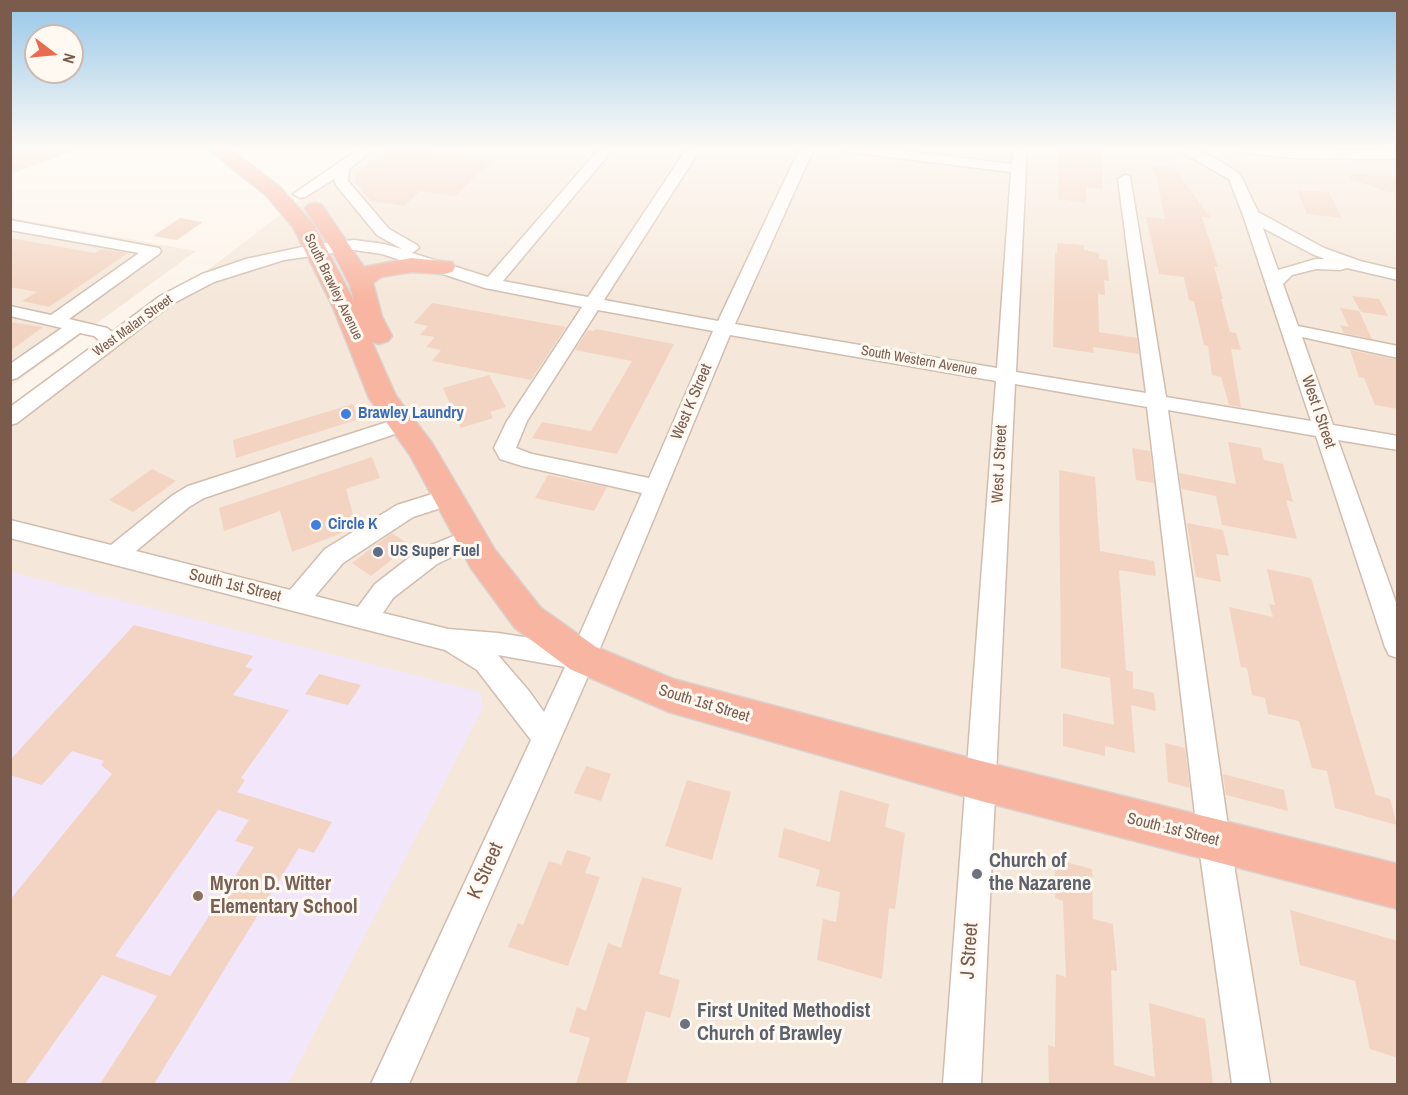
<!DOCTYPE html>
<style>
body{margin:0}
#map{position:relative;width:1408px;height:1095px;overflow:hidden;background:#fdf5eb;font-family:"Archivo Narrow",sans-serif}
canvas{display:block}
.frame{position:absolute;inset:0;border:12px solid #7a5b4c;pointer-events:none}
.north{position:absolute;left:24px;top:24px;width:60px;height:60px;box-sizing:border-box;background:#fff9f2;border:2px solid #cabab0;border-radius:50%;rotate:106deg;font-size:16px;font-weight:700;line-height:24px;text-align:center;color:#7a5b4c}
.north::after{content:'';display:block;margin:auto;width:21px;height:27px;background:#e86c4f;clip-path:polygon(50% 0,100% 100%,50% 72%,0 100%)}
</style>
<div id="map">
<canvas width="1408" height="1095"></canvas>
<div class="frame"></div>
<div class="north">N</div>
</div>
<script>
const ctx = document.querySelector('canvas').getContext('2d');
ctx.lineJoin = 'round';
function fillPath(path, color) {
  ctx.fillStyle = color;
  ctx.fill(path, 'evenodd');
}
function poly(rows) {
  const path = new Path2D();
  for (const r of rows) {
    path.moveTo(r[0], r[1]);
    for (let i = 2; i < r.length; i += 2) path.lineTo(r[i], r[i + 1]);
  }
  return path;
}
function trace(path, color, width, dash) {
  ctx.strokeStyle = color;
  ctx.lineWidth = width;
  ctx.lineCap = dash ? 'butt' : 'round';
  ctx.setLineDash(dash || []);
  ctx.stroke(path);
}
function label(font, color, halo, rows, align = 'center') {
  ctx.font = font + ' "Archivo Narrow",sans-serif';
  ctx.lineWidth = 6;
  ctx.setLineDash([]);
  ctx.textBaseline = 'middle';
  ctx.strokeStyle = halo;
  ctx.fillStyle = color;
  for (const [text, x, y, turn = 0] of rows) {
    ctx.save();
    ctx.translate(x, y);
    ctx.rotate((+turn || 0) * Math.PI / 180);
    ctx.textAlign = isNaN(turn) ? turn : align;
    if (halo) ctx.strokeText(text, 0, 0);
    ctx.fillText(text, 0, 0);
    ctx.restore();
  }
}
fillPath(poly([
 [368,148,1397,148,1397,1084,11,1084,11,420],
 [11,218,196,251,11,386]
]), '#f5e7d9');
fillPath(poly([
 [10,572,480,692,483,708,288,1084,11,1084]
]), '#f2e7fa');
fillPath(poly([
 [10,148,77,148,77,150,10,174],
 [389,148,428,148,424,151,492,161,455,196,420,191,404,206,371,201,355,182,355,175],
 [1058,148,1101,148,1103,189,1086,187,1086,203,1059,199],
 [1151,166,1173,167,1211,218,1202,217,1218,267,1214,267,1223,299,1221,299,1230,332,1236,333,1241,350,1231,349,1241,407,1229,405,1221,377,1212,375,1208,346,1204,345,1194,301,1189,300,1184,277,1159,274,1146,217,1165,219,1156,174],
 [1351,174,1398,177,1398,192,1388,192,1350,179],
 [1297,190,1329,192,1342,218,1307,214],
 [180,218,203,222,177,240,153,236],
 [10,238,95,253,102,249,128,253,49,307,22,301,37,292,10,287],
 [1057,243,1084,245,1084,250,1099,253,1099,259,1107,260,1109,281,1104,280,1105,295,1098,294,1099,332,1137,338,1139,354,1093,347,1094,353,1053,347,1055,253,1057,253],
 [1352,296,1379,299,1388,316,1361,312],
 [432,303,566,327,531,380,432,361,441,350,426,347,435,337,420,335,428,326,414,323],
 [1340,308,1359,311,1372,339,1344,333,1340,325,1349,327],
 [10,322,43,327,10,351],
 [596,329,674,344,617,454,532,438,542,422,591,431,632,361,575,350,588,330,594,331],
 [1350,350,1398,360,1398,409,1375,405,1364,378,1359,377],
 [489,375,506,407,490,412,493,418,461,428,443,388],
 [353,404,359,419,236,458,233,440],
 [1228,442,1261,448,1264,460,1283,464,1293,502,1286,500,1297,539,1222,525,1216,496,1182,489,1179,473,1236,484],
 [1132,448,1150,451,1154,483,1136,480],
 [372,457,380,478,346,489,354,518,342,533,292,552,280,511,224,531,219,508],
 [152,469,176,481,133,512,109,500],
 [1059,470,1095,477,1100,551,1154,561,1156,576,1119,570,1126,670,1133,672,1133,688,1154,693,1156,711,1131,705,1135,753,1105,746,1105,756,1063,746,1063,713,1114,725,1110,678,1061,668],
 [548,475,607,487,594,511,535,498],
 [1187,523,1223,530,1229,556,1216,554,1221,582,1196,577],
 [392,533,410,545,371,576,352,563],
 [1267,569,1311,578,1376,795,1390,799,1397,825,1335,808,1327,771,1312,768,1299,721,1268,714,1265,698,1252,695,1247,668,1241,667,1229,607,1273,617,1269,604,1275,605],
 [134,625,253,656,245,667,253,669,233,695,289,710,241,778,245,780,237,792,332,822,314,853,299,848,154,1084,100,1084,157,996,102,975,25,1084,10,1084,10,900,112,774,101,765,104,761,72,751,42,785,10,775,10,760],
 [218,810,249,820,235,841,254,847,170,976,115,956],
 [319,674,361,685,348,705,305,694],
 [1165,743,1185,748,1190,788,1168,782],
 [586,766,611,774,601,801,574,793],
 [1223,774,1284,790,1288,811,1226,795],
 [687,780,731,792,712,860,665,846],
 [840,790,889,804,885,827,905,833,895,909,889,908,882,979,817,960,823,919,836,922,840,892,816,886,820,870,778,857,784,828,830,842],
 [567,850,591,857,585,873,600,877,568,966,508,947,518,923,523,925,549,861,561,865],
 [1055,859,1092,869,1093,919,1113,924,1117,971,1111,970,1114,1065,1155,1077,1149,1003,1205,1019,1213,1084,1049,1084,1048,1045,1055,1047,1056,974,1066,977,1063,901,1055,898],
 [642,877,682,888,659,974,680,980,670,1018,646,1011,626,1084,576,1084,590,1038,569,1032,577,1007,586,1011,608,943,621,948],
 [1290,910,1398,941,1398,1058,1370,1049,1355,981,1300,965]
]), '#f3d4c2');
const minor = poly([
 [360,148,375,148,349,169,348,181,389,229,417,245,419,248,412,253,488,277,600,148,614,148,503,281,588,297,687,148,701,148,604,300,718,321,800,148,814,148,735,324,997,368,1011,172,848,152,841,148,880,148,1012,164,1013,148,1027,148,1016,372,1146,393,1118,179,1125,175,1130,176,1166,397,1311,421,1243,215,1229,179,1174,148,1192,148,1220,161,1240,174,1258,212,1324,248,1360,261,1398,270,1398,280,1347,268,1340,270,1316,269,1292,275,1283,284,1298,326,1398,346,1398,358,1302,337,1333,425,1398,436,1398,450,1338,440,1398,608,1398,658,1389,655,1385,647,1316,436,1168,410,1230,840,1270,1084,1232,1084,1198,840,1147,407,1015,384,981,1084,943,1084,996,381,730,335,596,658,409,1084,371,1084,531,740,477,670,445,650,10,538,10,520,111,545,173,495,188,486,403,417,410,419,413,424,410,429,204,498,189,507,136,551,290,590,325,549,397,505,448,489,456,491,459,497,456,503,413,517,343,563,315,596,358,607,375,584,419,550,471,529,479,532,483,538,479,544,437,564,393,598,383,613,448,629,498,633,575,645,642,493,522,466,500,459,494,448,507,421,582,307,485,288,382,254,354,250,284,260,214,282,172,304,17,423,10,425,10,407,100,341,94,336,80,333,17,378,10,380,10,364,62,328,10,316,10,306,51,315,139,253,10,230,10,220,159,248,161,251,159,254,69,319,107,328,112,332,160,296,202,274,246,259,316,244,354,240,384,244,402,249,377,235,336,185,334,179,305,197,300,198,293,194,360,148],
 [1263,228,1312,254,1325,259,1316,259,1278,270,1263,228],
 [598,310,713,331,649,478,532,454,516,448,527,421,598,310],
 [498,655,565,667,544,712,529,691,498,655],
 [1230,148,1398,151,1398,159,1291,158,1237,152,1230,148]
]);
const highway = poly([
 [207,148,229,148,280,187,314,225,354,301,350,285,332,250,305,209,308,205,315,203,322,205,364,267,411,258,452,262,455,267,452,272,444,274,411,272,381,277,373,283,382,317,392,336,388,341,379,344,372,342,396,396,432,443,495,550,541,608,596,647,673,679,981,761,1398,864,1398,909,981,801,669,712,570,669,515,628,471,568,410,455,369,398,333,307,293,227,266,195,207,148]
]);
trace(minor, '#d1bdaf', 3);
trace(highway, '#dad1cd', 3);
fillPath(minor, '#fff');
fillPath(highway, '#f8b5a1');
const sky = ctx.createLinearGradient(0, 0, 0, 301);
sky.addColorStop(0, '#97c7e8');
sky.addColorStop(0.49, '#fefaf6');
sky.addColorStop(1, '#fefaf600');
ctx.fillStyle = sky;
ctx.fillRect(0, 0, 1408, 301);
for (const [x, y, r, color] of [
 [346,414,6,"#3f7fe0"],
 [316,525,6,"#3f7fe0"],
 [378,552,6,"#5c6f8a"],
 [977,874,6,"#6b7280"],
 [198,896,6,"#8d6e63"],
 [685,1024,6,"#6b7280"]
]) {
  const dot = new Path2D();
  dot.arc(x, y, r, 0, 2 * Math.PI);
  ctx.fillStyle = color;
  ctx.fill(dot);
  trace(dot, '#fff9f2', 2);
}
label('14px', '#7a5b4c', '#fff9f2', [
 ["South Brawley Avenue",333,287,64],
 ["West Malan Street",133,326,-36],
 ["South Western Avenue",919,361,10]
]);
label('16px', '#7a5b4c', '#fff9f2', [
 ["West K Street",692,402,-67],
 ["West I Street",1318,412,71],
 ["West J Street",1000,464,-87],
 ["South 1st Street",235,586,14],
 ["South 1st Street",704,704,17],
 ["South 1st Street",1173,830,14]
]);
label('bold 16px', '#366cbe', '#fff9f2', [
 ["Brawley Laundry",358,414],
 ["Circle K",328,525]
], 'left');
label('bold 16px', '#4e5e75', '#fff9f2', [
 ["US Super Fuel",390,552]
], 'left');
label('bold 20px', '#5b616d', '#fff9f2', [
 ["Church of",989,862],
 ["the Nazarene",989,885],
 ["First United Methodist",697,1012],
 ["Church of Brawley",697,1035]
], 'left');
label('20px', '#7a5b4c', '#fff9f2', [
 ["K Street",486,871,-66],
 ["J Street",970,951,-86]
]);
label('bold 20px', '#785e54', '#fff9f2', [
 ["Myron D. Witter",210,885],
 ["Elementary School",210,908]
], 'left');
</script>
